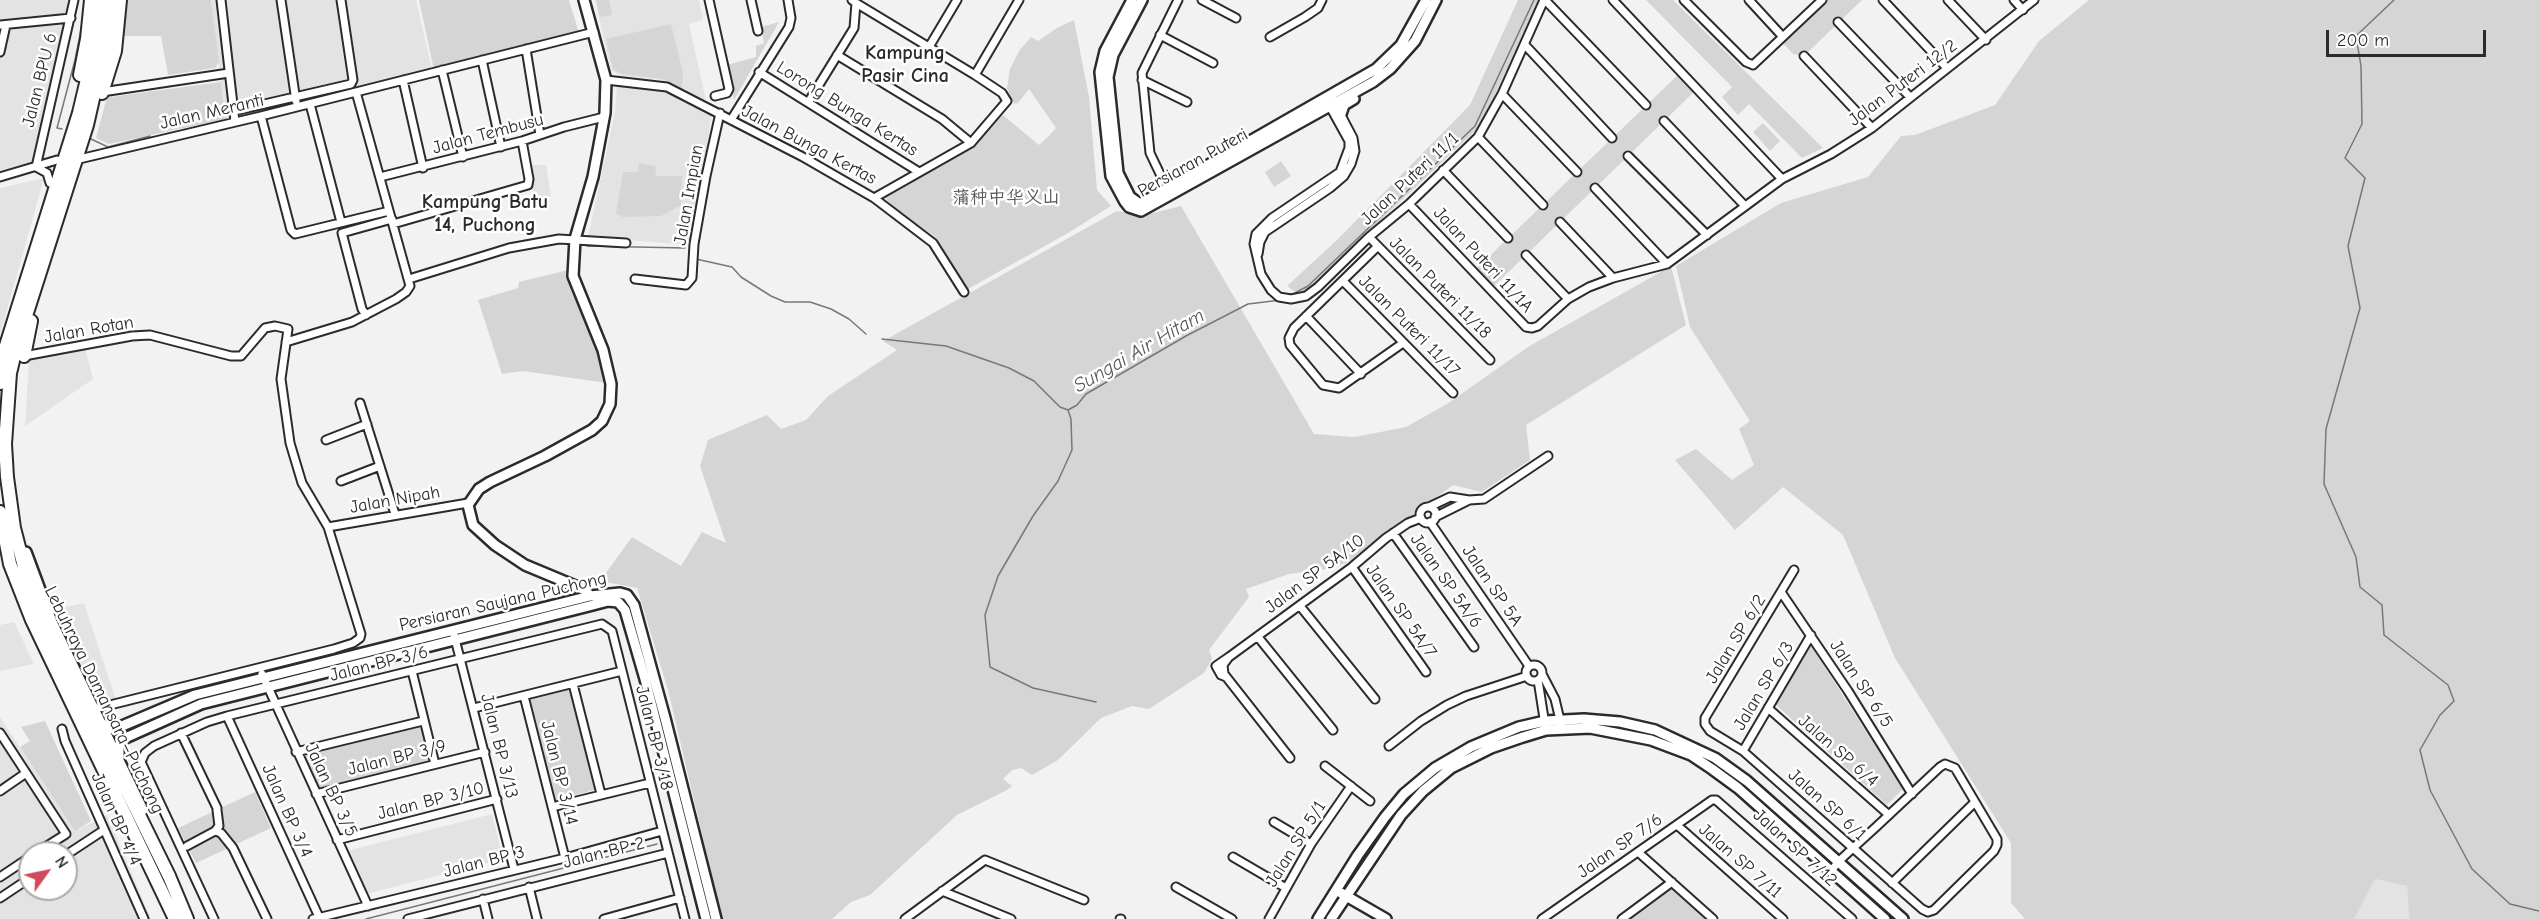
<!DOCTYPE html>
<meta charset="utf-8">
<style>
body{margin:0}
#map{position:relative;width:2539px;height:919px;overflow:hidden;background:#f2f2f2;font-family:"Comic Neue",sans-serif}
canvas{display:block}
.north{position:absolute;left:18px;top:841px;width:60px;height:60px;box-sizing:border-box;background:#fff;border:2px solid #aaa;border-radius:50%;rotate:57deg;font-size:16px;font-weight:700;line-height:24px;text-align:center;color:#2b2b2b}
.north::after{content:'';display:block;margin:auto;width:21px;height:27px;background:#d1495b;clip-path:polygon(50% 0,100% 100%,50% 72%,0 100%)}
.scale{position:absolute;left:2326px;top:30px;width:160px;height:27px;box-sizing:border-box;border:3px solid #2b2b2b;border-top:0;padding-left:8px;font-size:18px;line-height:21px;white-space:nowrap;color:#2b2b2b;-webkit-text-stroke:4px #fff;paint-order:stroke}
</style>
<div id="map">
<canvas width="2539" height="919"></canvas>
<div class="north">N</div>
<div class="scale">200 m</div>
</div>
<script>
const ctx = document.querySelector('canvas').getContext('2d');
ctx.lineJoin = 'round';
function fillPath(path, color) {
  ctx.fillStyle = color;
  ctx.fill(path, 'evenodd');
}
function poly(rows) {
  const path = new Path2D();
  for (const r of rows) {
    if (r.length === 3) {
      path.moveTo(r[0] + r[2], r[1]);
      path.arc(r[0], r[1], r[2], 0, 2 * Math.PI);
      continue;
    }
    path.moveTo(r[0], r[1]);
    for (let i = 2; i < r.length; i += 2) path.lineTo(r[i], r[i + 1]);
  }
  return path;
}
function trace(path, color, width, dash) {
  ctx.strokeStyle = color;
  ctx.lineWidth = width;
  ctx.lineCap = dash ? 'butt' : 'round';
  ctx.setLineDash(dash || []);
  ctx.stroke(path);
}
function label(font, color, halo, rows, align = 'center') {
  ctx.font = font + ' "Comic Neue","LXGW WenKai TC",sans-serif';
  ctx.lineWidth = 5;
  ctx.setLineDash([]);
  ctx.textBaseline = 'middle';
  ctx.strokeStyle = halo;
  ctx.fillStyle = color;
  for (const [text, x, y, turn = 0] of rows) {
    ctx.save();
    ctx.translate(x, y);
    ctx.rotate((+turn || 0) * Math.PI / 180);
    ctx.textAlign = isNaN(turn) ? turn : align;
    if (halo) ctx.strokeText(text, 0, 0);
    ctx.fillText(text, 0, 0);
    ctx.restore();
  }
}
fillPath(poly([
 [0,0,76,0,44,159,0,172],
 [211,0,416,0,432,70,225,119],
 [595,0,699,0,703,20,689,24,706,100,661,80,621,76,611,70],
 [617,84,662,90,711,115,708,143,690,245,588,237,615,112],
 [529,165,546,165,551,196,534,198],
 [44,178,0,335,0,188],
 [85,348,93,379,25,426,29,360],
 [84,603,116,700,98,705,53,610],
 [14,622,34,664,0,671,0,625],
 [0,717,75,831,107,815,151,919,0,919],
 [30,853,66,853,66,889,30,889],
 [492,814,503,859,366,894,347,851],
 [2375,879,2407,886,2409,917,2412,919,2354,919]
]), '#e3e3e3');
fillPath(poly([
 [126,0,211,0,219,62,215,68,168,75,161,36,122,36],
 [419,0,569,0,579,33,434,70],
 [596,0,609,0,612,15,600,17],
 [1518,0,1538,0,1485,117,1472,134,1390,211,1316,285,1303,291,1294,291,1287,286,1337,240,1470,105],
 [1646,0,1673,0,1823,148,1802,158,1749,104,1738,115,1722,97,1732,87],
 [1822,0,1862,0,1804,56,1793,54,1780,40],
 [2089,0,2539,0,2539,919,2412,919,2409,918,2407,886,2375,879,2354,919,2025,919,2011,903,2011,843,1895,658,1843,535,1783,487,1735,530,1675,460,1696,449,1732,480,1754,465,1739,429,1750,421,1690,327,1676,266,1781,203,1868,177,1901,136,1915,135,1995,105,2039,41],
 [1074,20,1089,97,1097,190,1111,206,1068,233,968,289,934,236,897,211,885,198,962,154,1003,115,1039,145,1048,137,1056,128,1029,89,1018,103,1014,104,1007,88,1010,69,1019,51,1031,37,1038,41,1057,28],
 [779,22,734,100,727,65,756,57,756,46,764,43,761,27],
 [671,24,683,73,682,88,663,79,622,74,613,69,606,39],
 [1681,72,1697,89,1491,289,1474,271],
 [221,82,225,119,109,144,96,138,106,101,110,97],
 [1763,123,1780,141,1770,151,1753,132],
 [1281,161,1291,176,1274,187,1265,172],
 [639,163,655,166,656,176,682,176,681,205,661,216,623,217,616,214,623,172,638,172],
 [1181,206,1314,434,1355,437,1406,427,1447,404,1528,347,1671,266,1686,325,1526,425,1530,460,1482,492,1453,485,1353,560,1334,568,1289,574,1246,589,1249,597,1209,650,1212,659,1204,673,1149,709,1132,706,1101,718,1058,760,1032,775,1021,768,1012,770,1003,779,1012,786,1007,790,957,815,870,895,851,902,832,919,722,919,668,690,637,588,600,581,632,537,681,566,702,532,726,543,700,466,708,440,767,415,781,429,806,420,828,396,897,350,883,341,1117,211,1145,215],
 [568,270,571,291,593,339,607,383,523,371,502,374,478,300,518,288,519,282],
 [1808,641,1903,789,1887,805,1775,704],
 [571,687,598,789,556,800,530,697],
 [45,721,91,821,75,831,20,747,30,741,21,727],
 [422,725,430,760,319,788,305,754],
 [255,792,271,828,196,863,178,828],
 [1668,886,1705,919,1630,919]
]), '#d5d5d5');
trace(poly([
 [2394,0,2356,36,2361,66,2362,124,2345,158,2365,178,2348,246,2360,308,2326,429,2324,484,2356,557,2360,587,2382,605,2384,635,2448,685,2454,701,2440,715,2420,750,2430,790,2472,869,2510,904,2539,911],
 [62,129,57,128,75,60,83,20],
 [91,139,108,147,150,136],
 [587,246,685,248],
 [696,259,732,267,741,277,771,296,785,302,810,302,831,309,849,319,866,334],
 [1291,295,1308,286,1475,126,1534,0],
 [882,339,946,346,1009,368,1034,381,1060,407,1068,410,1077,405,1086,394,1186,336,1248,304,1281,300],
 [1068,410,1071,419,1072,450,1058,481,1033,516,998,576,985,615,990,667,1033,688,1096,702],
 [366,919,657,844]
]), '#787878', 1.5);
const street = poly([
 [221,0,235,122],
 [281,0,296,101],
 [709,0,729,89,727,93,715,96],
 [751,0,758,31],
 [1202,0,1236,18],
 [1545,0,1646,105],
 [1613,0,1782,179],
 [1684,0,1746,62,1753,65,1822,0],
 [1749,0,1783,37],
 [1883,0,1947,68],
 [1948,0,1986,40],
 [2014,0,2023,10],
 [856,3,975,75,1002,93,1007,101,971,143,874,198],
 [1838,22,1910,97],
 [0,25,71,18],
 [1160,35,1213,63],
 [1270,37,1305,17,1318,8,1322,0],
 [1525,45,1612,138],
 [929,47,957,0],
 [526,49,540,135],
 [0,52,6,25],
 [837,55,942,119,971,143],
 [1804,56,1872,128],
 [482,60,501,147],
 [442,70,463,157],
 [759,72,919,172],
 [975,75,1019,0],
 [403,80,423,168],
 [606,80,667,87,803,157,874,198,933,243,964,292],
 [1142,80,1187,102],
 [102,92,229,73],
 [1502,94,1577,172],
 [809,101,854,28,856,3,852,0],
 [1328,103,1349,141,1349,148,1340,172,1272,218,1256,234,1254,244,1261,274,1271,290,1279,297,1291,299,1306,296,1318,287,1369,237,1409,204,1478,137,1502,94,1544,0],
 [310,104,341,222],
 [234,111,351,84,353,80,341,0],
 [261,116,291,230,295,234,389,211],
 [731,120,789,27,791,18,788,0],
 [1664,121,1745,206],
 [1478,137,1543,205],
 [1628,156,1707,235],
 [75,160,261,116,594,32],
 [36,167,74,0],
 [36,167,47,173,50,183],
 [1443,170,1508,238],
 [1161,176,1150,153,1142,73,1178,0],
 [0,177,57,160],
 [380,177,522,141,564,127,604,117],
 [1595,188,1667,264],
 [1409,204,1526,327,1532,328,1538,326,1568,299,1589,287,1613,278,1667,264,1782,179,1831,154,1872,128,2034,0],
 [1560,222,1613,278],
 [393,224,528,185,529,179,522,141],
 [1369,237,1490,360],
 [1378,246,1294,328,1289,338,1290,345,1323,385,1339,388,1403,343],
 [1258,254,1260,242,1265,232,1330,188,1344,176,1351,164,1355,151,1353,138,1333,100],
 [1526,255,1568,299],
 [409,279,509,248,559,239,626,243],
 [635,279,686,285,692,278,694,244,706,176,720,113],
 [1343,281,1453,393],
 [366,315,362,309,342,233,392,219],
 [1306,316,1361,374],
 [286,342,352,322,396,299,406,292,410,286,356,92],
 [24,356,132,336,150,335,231,356,241,356,265,328,275,326,288,329,281,379,290,443,302,483,328,527,361,634,360,638,353,643,334,649,94,709],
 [360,403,395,514],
 [326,440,367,424],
 [341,481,380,466],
 [1469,500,1484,499,1548,456],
 [1429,507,1450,497,1469,500,1435,517],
 [1428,515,8],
 [1430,522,1529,666],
 [328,527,468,503],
 [1393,533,1474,647],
 [1352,567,1426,672],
 [1794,570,1705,718,1705,724,1710,731,1743,751,1761,767,1853,848,1922,909,1928,912,1934,910,1994,851,1997,845,1997,839,1955,768,1945,764,1940,767,1876,827,1853,848,1838,862,1832,870],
 [1781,592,1848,691,1912,794],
 [1300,606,1375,699],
 [454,635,514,869],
 [1258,637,1333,730],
 [1229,657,1352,567,1386,538,1408,523,1421,518],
 [1534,673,8],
 [412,671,435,764],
 [262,674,368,906],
 [1542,674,1555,699,1561,724],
 [1226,677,1221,675,1216,666,1229,657,1223,665,1224,674,1290,758],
 [1538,680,1545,725],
 [573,684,601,794],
 [524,696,565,858],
 [474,708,622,671],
 [1768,708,1889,815],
 [227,716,319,917],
 [62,729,65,741,144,919],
 [0,733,66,834,36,853],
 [181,733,217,808],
 [1389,746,1421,721,1447,705,1466,696,1527,676],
 [1743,751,1811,635],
 [296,752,423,721],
 [1325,766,1370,801],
 [0,791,26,773],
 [316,794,485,752],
 [552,807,650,783],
 [1274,822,1311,844],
 [1677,825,1783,919],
 [215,831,221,833,233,848,267,919],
 [337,840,497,799],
 [187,846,215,831,219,826,217,810],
 [1638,852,1713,919],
 [66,855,104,830],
 [1233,857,1286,888],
 [0,877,30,857],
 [1892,883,1975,802],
 [529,887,537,919],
 [1176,887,1232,919],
 [942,891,1011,919],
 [0,898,30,878],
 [483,899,488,919],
 [214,919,141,762,145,753,154,746,207,722,227,716,602,624,612,631,685,919],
 [313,919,565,858,662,831],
 [408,919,668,853],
 [604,919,680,898],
 [905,919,985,860,1084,900],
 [1120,919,1121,919],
 [1269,919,1311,844,1351,786],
 [1542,919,1712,800,1716,800,1852,919],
 [1622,919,1672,882]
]);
const secondary = poly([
 [584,0,606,80,605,113,593,177,575,239,573,276,603,350,611,384,610,404,602,421,592,430,545,456,490,482,479,489,468,505,473,525,495,545,525,565,585,590,590,596],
 [1132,0,1105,51,1100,72,1111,176,1125,202,1129,207,1141,211,1373,82,1390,69,1415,41,1436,0],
 [1142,0,1113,55,1108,77,1118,173,1130,197,1140,204,1376,69,1401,45,1426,0],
 [1341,114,1344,105,1354,99],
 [26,552,52,622,143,810],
 [101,723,109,728,115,729,195,695,590,596,620,593,627,595,634,605,665,718,716,919],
 [119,760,119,746,123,739,201,704,593,605,608,601,618,602,625,610,645,679,706,919],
 [1341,893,1386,919],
 [1318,919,1358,855,1385,817,1404,794,1435,768,1471,747,1519,727,1545,721,1584,719,1620,722,1655,730,1715,758,1747,781,1903,919],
 [1331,919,1401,815,1423,791,1451,768,1491,748,1523,737,1546,730,1590,728,1651,740,1691,755,1712,769,1738,788,1885,919]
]);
const highway = poly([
 [110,0,102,59,87,125,17,344,10,373,5,444,7,477,14,528,29,586,41,616,169,876,187,919],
 [80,75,87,39,91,0],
 [102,93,115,51,120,0],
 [24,356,31,321],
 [0,383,4,352,79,113,93,54,100,0],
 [0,512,10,564,32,620,175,919]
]);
trace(street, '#2b2b2b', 11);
trace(secondary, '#2b2b2b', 14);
trace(highway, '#2b2b2b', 16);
trace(street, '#fff', 7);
trace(secondary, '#fff', 9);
trace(highway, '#fff', 12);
label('18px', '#2b2b2b', '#fff', [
 ["Jalan BPU 6",40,80,-76],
 ["Jalan Puteri 12/2",1903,83,-37],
 ["Lorong Bunga Kertas",847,109,32],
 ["Jalan Meranti",212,112,-13],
 ["Jalan Tembusu",488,134,-15],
 ["Jalan Bunga Kertas",809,145,28],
 ["Persiaran Puteri",1193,163,-29],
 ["Jalan Puteri 11/1",1410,179,-43],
 ["Jalan Impian",689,195,-80],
 ["Jalan Puteri 11/1A",1483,260,47],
 ["Jalan Puteri 11/18",1440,288,45],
 ["Jalan Puteri 11/17",1409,326,45],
 ["Jalan Rotan",89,330,-10],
 ["Jalan Nipah",395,500,-10],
 ["Jalan SP 5A/10",1315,574,-37],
 ["Jalan SP 5A/6",1446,581,55],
 ["Jalan SP 5A",1492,586,56],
 ["Persiaran Saujana Puchong",503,602,-13],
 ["Jalan SP 5A/7",1401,611,55],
 ["Jalan SP 6/2",1736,639,-59],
 ["Jalan BP 3/6",379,664,-14],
 ["Jalan SP 6/5",1861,684,57],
 ["Jalan SP 6/3",1764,686,-59],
 ["Lebuhraya Damansara–Puchong",104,700,64],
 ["Jalan BP 3/18",654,738,76],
 ["Jalan BP 3/13",499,746,76],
 ["Jalan SP 6/4",1838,751,41],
 ["Jalan BP 3/9",397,758,-14],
 ["Jalan BP 3/14",559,773,76],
 ["Jalan BP 3/5",331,790,65],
 ["Jalan BP 3/10",431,801,-14],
 ["Jalan SP 6/1",1827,805,42],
 ["Jalan BP 3/4",287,811,66],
 ["Jalan BP 4/4",116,819,66],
 ["Jalan SP 5/1",1296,844,-58],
 ["Jalan SP 7/6",1620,846,-35],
 ["Jalan SP 7/12",1795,848,42],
 ["Jalan BP 2",604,853,-14],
 ["Jalan SP 7/11",1740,861,41],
 ["Jalan BP 3",484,862,-14]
]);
label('18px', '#565656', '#fff', [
 ["蒲种中华义山",1006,198]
]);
label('bold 20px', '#2b2b2b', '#fff', [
 ["Kampung",905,53],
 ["Pasir Cina",905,76],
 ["Kampung Batu",485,202],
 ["14, Puchong",485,225]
]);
label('italic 20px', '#585858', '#fff', [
 ["Sungai Air Hitam",1139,351,-30]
]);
</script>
